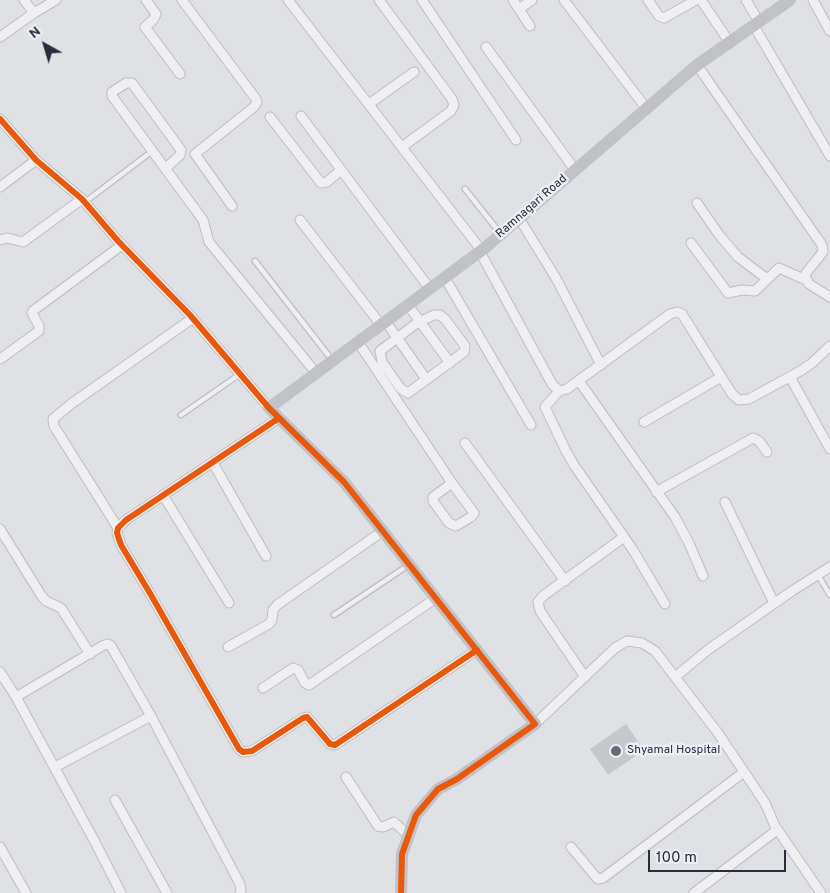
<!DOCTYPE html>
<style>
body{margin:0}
#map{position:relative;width:830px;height:893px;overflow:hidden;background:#e0e1e4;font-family:Overpass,sans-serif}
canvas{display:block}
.north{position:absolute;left:20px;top:20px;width:50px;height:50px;-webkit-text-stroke:4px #edeff4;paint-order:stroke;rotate:321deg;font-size:14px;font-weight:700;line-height:20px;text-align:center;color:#282c3c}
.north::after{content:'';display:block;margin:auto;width:18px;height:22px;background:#282c3c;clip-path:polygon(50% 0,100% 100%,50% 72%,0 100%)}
.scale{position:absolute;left:648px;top:850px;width:138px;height:22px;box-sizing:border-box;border:2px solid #282c3c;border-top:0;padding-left:6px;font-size:15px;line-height:18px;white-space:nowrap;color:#282c3c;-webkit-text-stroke:4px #edeff4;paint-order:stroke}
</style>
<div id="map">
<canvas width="830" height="893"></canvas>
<div class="north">N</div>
<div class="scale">100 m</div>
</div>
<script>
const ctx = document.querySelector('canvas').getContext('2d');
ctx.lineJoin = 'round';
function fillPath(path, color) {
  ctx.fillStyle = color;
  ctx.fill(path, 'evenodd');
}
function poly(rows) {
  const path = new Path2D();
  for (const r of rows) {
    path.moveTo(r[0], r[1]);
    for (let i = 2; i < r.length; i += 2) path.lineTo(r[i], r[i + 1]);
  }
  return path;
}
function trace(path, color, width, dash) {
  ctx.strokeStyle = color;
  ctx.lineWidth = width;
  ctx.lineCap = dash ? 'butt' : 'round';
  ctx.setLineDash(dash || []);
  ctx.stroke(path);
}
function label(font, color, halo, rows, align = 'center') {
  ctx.font = font + ' Overpass,sans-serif';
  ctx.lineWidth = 5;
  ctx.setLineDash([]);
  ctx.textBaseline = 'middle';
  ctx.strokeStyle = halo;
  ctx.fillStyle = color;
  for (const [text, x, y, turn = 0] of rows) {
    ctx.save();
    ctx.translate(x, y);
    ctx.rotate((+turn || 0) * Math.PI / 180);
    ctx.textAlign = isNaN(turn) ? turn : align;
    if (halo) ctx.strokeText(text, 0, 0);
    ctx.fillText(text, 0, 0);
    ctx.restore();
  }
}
fillPath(poly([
 [626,724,644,750,608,775,590,749]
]), '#c6c8cb');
const lane = poly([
 [465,189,500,233],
 [85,202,147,155],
 [255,261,332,360],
 [181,415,240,374],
 [818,575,830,595],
 [334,615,407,566]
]);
const street = poly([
 [24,0,34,13],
 [146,0,156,14,153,20,145,27,180,74],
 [182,0,256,99,257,102,254,107,195,154,232,206],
 [288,0,482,251],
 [379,0,452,99,454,105,451,111,402,147],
 [422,0,516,140],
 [513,0,530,26],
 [564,0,646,108],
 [648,0,659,16,664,18,696,0],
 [701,0,730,43],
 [746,0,759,22],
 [813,0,830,31],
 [519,9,532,0],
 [754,26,830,156],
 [0,37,34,13,56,0],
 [486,47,575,170],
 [697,65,822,245,823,252,806,273,805,276,809,284,830,297],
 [369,104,414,72],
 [301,116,430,289],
 [270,117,321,183,327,182,341,170],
 [0,119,36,160,82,199,118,241,190,315,269,408],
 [166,168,180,155,181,150,132,83,126,83,112,92,112,96,203,220,209,242,316,373],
 [0,187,36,160],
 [697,203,720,236,738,257,767,279],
 [519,218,557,280,601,365],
 [300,220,381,325],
 [0,240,7,238,23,242,82,199],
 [691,243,728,293,742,290,755,291,779,268,806,280],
 [480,252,552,384,559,391,567,389,670,314,677,312,682,314,732,394,739,400,749,399,802,370,812,363,830,346],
 [445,278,531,425],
 [408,305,450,363],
 [434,315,440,315,445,319,465,346,464,352,408,393,401,389,382,362,380,351,417,323,434,315],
 [386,322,426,379],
 [358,342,452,483,474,513,471,517,456,526,449,523,433,501,433,497,452,483],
 [0,359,39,331,39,326,32,313,34,310,122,245],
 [790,377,830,449],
 [579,381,675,517,689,543,703,576],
 [559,391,545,407,566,451,574,465,633,550,665,604],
 [279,418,126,520,118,528,117,533,121,545,151,595,239,749,243,752,252,751,303,718,307,717,330,744,335,745,477,650],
 [644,422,721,377],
 [465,443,565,581],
 [213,463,266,556],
 [656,492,753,438,759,441,767,452],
 [163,495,229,603],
 [725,502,774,603],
 [118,528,54,426,53,419,71,404,193,318],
 [0,529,41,595,46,601,61,608,90,654],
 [228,647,269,624,272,620,273,610,277,605,383,531],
 [0,672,16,697,95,842,121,893],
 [585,677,540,611,538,602,543,596,624,537],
 [675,677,709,649,792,591,830,567],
 [263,688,293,668,298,670,305,683,309,685,436,598],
 [16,697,104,645,108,644,111,646,151,716,240,884,241,891,240,893],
 [535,724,615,648,627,641,642,643,655,651,718,733,765,803,775,826,821,893],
 [55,767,151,716],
 [346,777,378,826,383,827,394,822,409,836],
 [115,800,167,893],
 [0,847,26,893],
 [571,847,595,876,598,879,603,878,744,772],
 [694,893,777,830]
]);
trace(lane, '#bebfc2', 7);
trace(street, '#bebfc2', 11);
trace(lane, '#efeff1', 4.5);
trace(street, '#efeff1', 9);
trace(poly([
 [401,893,402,854,416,815,438,789,457,779,535,724,344,482,269,408,486,247,697,65,790,0]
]), '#c1c2c7', 12);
trace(poly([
 [0,119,36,160,82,199,118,241,190,315,269,408,344,482,535,724,457,779,438,789,416,815,402,854,401,893],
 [279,418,126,520,118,528,117,533,121,545,151,595,239,749,243,752,252,751,303,718,307,717,330,744,335,745,477,650]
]), '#e8590c', 6);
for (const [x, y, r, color] of [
 [616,751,6,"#686b77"]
]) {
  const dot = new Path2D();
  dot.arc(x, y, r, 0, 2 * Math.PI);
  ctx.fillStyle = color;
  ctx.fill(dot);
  trace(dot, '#edeff4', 2);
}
label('12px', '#282c3c', '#edeff4', [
 ["Ramnagari Road",532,207,-41]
]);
label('12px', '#282c3c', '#edeff4', [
 ["Shyamal Hospital",627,751]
], 'left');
</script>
